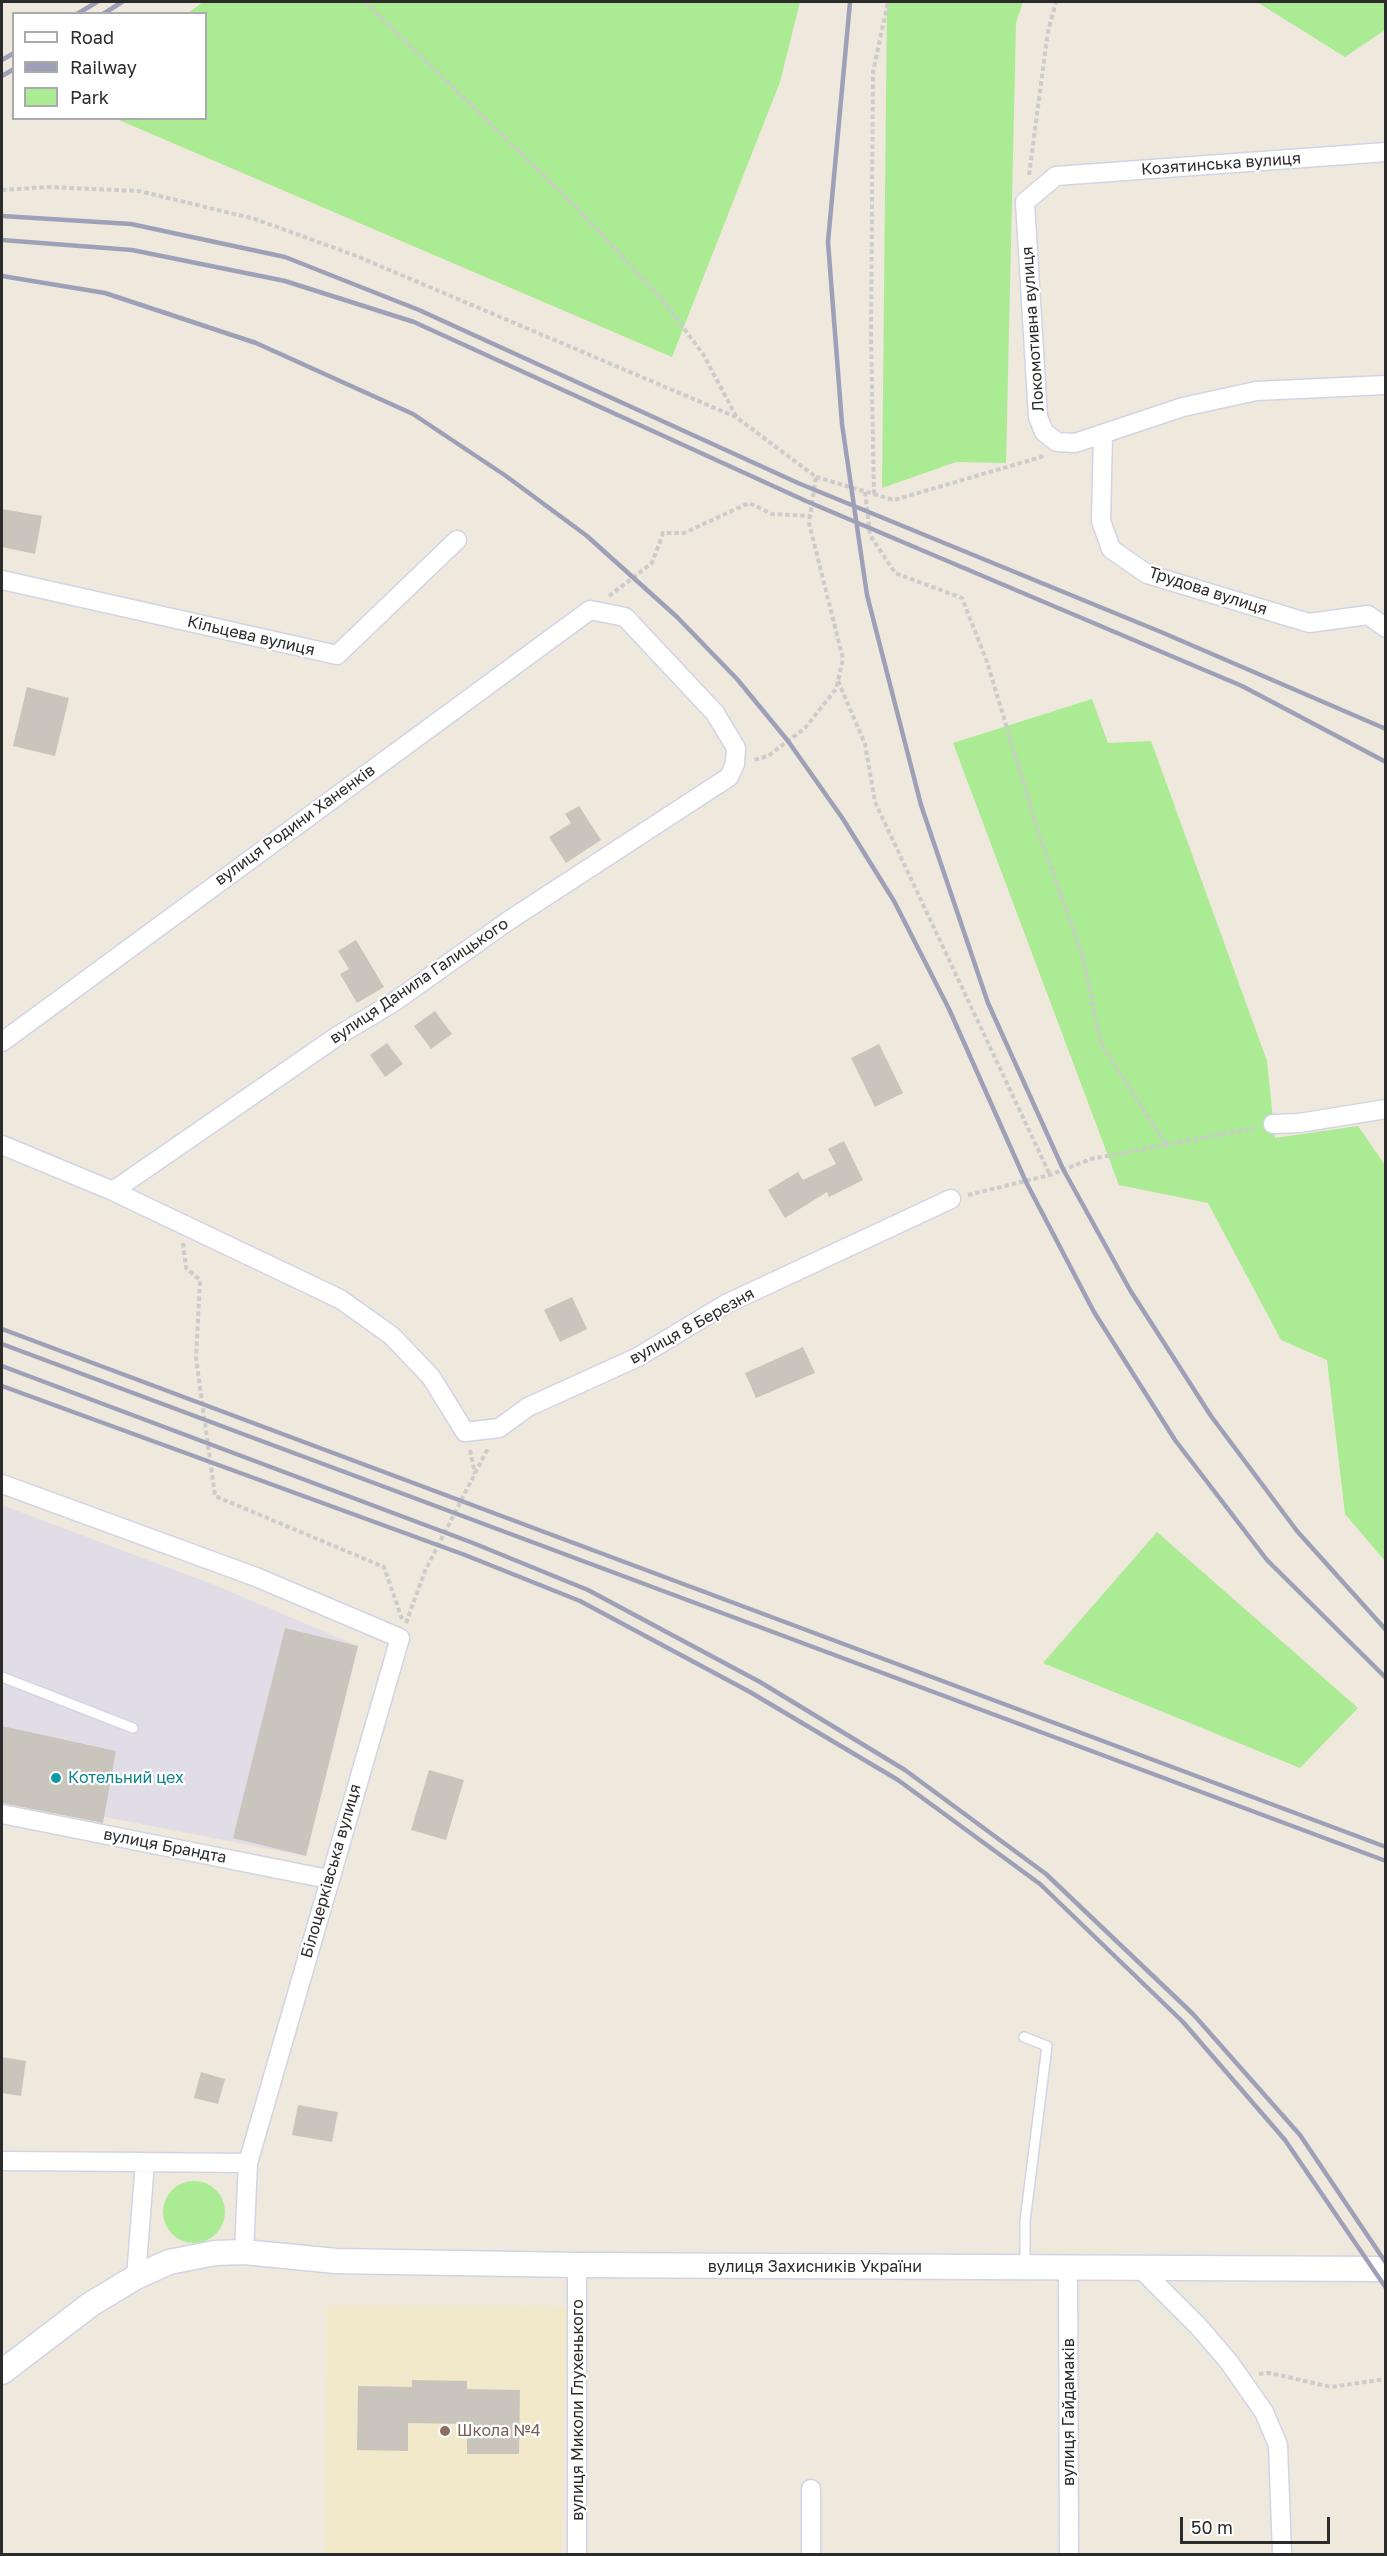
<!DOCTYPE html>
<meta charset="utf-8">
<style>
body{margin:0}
#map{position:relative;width:1387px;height:2556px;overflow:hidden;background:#efe8dc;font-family:"Golos Text",sans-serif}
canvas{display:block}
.frame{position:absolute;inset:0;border:3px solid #2b2b2b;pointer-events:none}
.legend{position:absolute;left:12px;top:12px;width:195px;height:108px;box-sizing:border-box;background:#fff;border:2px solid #aaa;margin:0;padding:8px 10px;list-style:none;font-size:18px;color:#2b2b2b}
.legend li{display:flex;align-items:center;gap:12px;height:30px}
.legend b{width:30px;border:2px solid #aaa}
.scale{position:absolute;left:1180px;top:2517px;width:150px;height:27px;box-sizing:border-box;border:3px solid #2b2b2b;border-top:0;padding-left:8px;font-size:18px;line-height:21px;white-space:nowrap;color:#2b2b2b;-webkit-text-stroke:4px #fff;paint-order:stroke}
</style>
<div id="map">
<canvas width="1387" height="2556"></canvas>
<div class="frame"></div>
<ul class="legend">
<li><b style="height:8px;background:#fff"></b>Road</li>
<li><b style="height:8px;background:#9ea0b8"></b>Railway</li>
<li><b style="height:16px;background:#abeb93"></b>Park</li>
</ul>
<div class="scale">50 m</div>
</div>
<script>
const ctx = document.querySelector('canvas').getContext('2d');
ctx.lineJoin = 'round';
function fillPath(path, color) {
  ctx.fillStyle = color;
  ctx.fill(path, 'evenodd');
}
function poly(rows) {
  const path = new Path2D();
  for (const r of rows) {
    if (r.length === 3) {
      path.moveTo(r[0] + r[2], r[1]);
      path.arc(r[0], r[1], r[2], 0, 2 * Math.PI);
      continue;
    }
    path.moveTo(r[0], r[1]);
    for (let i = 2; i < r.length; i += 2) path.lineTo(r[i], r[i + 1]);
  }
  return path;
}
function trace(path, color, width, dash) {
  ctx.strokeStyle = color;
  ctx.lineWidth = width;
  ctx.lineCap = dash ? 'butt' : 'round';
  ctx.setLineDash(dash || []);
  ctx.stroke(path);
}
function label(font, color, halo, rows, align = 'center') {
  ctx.font = font + ' "Golos Text",sans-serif';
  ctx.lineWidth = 4.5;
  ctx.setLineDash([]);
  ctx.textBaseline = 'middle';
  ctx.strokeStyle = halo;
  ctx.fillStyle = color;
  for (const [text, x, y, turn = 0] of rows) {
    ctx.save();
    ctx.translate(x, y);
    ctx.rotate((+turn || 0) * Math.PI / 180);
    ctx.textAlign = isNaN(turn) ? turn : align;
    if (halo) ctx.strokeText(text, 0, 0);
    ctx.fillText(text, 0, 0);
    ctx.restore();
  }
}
fillPath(poly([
 [2,1505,212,1584,358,1646,306,1856,2,1797]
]), '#e1dde6');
fillPath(poly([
 [326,2306,567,2307,561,2554,325,2554]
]), '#f2e8ca');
fillPath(poly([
 [203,2,800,2,780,82,672,357,119,120,206,118,206,14,188,13],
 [887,2,1023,2,1016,23,1006,463,956,462,882,488],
 [1257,2,1385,2,1385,30,1345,57],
 [1092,699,1108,743,1151,741,1267,1061,1275,1138,1358,1126,1385,1165,1385,1561,1345,1514,1327,1360,1281,1340,1208,1203,1119,1185,953,743],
 [1157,1532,1358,1708,1300,1768,1043,1663],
 [194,2212,31]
]), '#abeb93');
fillPath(poly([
 [2,509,42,516,35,554,2,547],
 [27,687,69,698,55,756,13,746],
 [579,806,601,840,566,863,549,837,571,823,565,814],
 [356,940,384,987,357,1003,340,974,349,969,338,951],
 [435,1011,452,1034,431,1049,414,1026],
 [387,1043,403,1064,385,1077,370,1055],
 [879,1044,903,1093,875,1107,851,1058],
 [844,1141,863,1180,829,1197,827,1192,785,1218,768,1190,798,1172,803,1180,836,1164,828,1149],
 [572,1297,587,1329,560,1342,544,1310],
 [803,1347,815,1373,756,1398,745,1373],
 [285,1628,358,1646,306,1856,233,1838],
 [2,1726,116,1751,103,1823,2,1803],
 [429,1770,464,1780,446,1840,411,1830],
 [2,2057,26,2061,21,2096,2,2093],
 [201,2072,225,2079,218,2104,194,2098],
 [298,2105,338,2112,332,2142,292,2135],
 [412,2380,467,2381,467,2389,520,2390,519,2454,467,2454,467,2424,408,2423,408,2451,357,2450,358,2386,412,2387]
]), '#cac5bc');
const lane = poly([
 [2,1677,133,1728],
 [1024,2037,1047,2046,1025,2221,1025,2266]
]);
const street = poly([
 [1386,152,1056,176,1025,202,1038,417,1044,432,1057,442,1075,443,1183,407,1256,391,1386,385],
 [1103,435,1101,521,1111,549,1147,574,1309,623,1368,615,1386,628],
 [2,580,337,655,457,540],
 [2,1042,590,610,625,617,715,713,736,748,735,764,729,777,508,921,394,1002,339,1035,113,1191],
 [1273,1124,1299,1123,1386,1109],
 [2,1145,113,1191,340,1299,392,1336,431,1377,465,1432,499,1428,528,1407,638,1357,726,1304,951,1199],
 [2,1484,256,1577,400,1638,248,2163,244,2252],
 [2,1814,328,1879],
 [2,2161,145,2162,136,2277],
 [133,2162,248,2163],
 [577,2265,577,2554],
 [1139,2267,1199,2327,1229,2362,1264,2412,1278,2445,1282,2554],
 [1068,2269,1069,2554],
 [811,2489,811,2554]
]);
const secondary = poly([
 [2,2372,91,2304,136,2277,169,2262,215,2253,244,2252,336,2261,577,2265,1386,2269]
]);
trace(lane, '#d1d4e6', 12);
trace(street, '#d1d4e6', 21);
trace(secondary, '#d1d4e6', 27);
trace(poly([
 [365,2,574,205,661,298,703,354,736,416],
 [1029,175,1048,31,1056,2],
 [2,190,48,187,139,191,255,219,354,255,736,417,816,477,809,523,843,659,836,689,805,728,768,756,754,760],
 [816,477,894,500,1041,457,1044,453],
 [865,492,870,535,895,573,962,598,987,662,1040,837,1082,953,1101,1044,1166,1144],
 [874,494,871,336,873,72,888,2],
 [609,596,652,563,663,533,684,533,749,503,772,514,810,516],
 [838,681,865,744,875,802,1050,1175],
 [968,1195,1050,1175,1091,1159,1255,1128],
 [183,1243,186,1268,200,1280,196,1358,215,1496,384,1567,402,1619],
 [470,1450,475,1474],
 [406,1623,425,1571,488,1448],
 [1259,2374,1270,2373,1331,2387,1386,2379]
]), '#ccc', 4, [4.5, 3]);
trace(lane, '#fff', 9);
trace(street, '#fff', 18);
trace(secondary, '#fff', 24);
trace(poly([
 [850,2,828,242,842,424,867,595,921,805,988,1003,1063,1169,1130,1290,1211,1416,1297,1531,1386,1630],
 [77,14,97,2],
 [103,14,122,2],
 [2,60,14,53],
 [2,76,14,69],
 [2,216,131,224,285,257,419,310,798,483,1161,632,1386,729],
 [2,240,132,250,285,281,414,322,806,501,1242,686,1386,762],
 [2,276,105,293,256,343,413,414,506,476,587,536,677,617,737,679,788,741,843,819,894,901,949,1009,1026,1182,1094,1312,1175,1440,1267,1560,1386,1678],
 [2,1329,1386,1847],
 [2,1344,1386,1861],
 [2,1366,473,1543,588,1590,760,1682,905,1770,1046,1874,1193,2014,1300,2135,1386,2263],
 [2,1386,465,1555,580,1601,750,1692,898,1780,1040,1884,1183,2022,1285,2140,1386,2288]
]), '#9ea0b8', 4.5);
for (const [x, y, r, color] of [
 [56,1778,6,"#0f9aa8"],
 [445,2431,6,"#8d6e63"]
]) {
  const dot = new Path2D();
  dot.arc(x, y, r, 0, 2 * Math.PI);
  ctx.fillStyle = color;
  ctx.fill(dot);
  trace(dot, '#fff', 2);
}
label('16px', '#2b2b2b', '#fff', [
 ["Козятинська вулиця",1221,164,-4],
 ["Локомотивна вулиця",1033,329,-94],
 ["Трудова вулиця",1208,591,18],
 ["Кільцева вулиця",251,636,13],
 ["вулиця Родини Ханенків",295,825,-36],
 ["вулиця Данила Галицького",419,981,-34],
 ["вулиця 8 Березня",692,1326,-29],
 ["вулиця Брандта",165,1846,11],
 ["Білоцерківська вулиця",331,1871,-74],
 ["вулиця Захисників України",815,2267],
 ["вулиця Миколи Глухенького",578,2410,-90],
 ["вулиця Гайдамаків",1069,2412,-90]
]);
label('16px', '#0d838f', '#fff', [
 ["Котельний цех",68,1778]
], 'left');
label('16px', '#785e54', '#fff', [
 ["Школа №4",457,2431]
], 'left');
</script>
